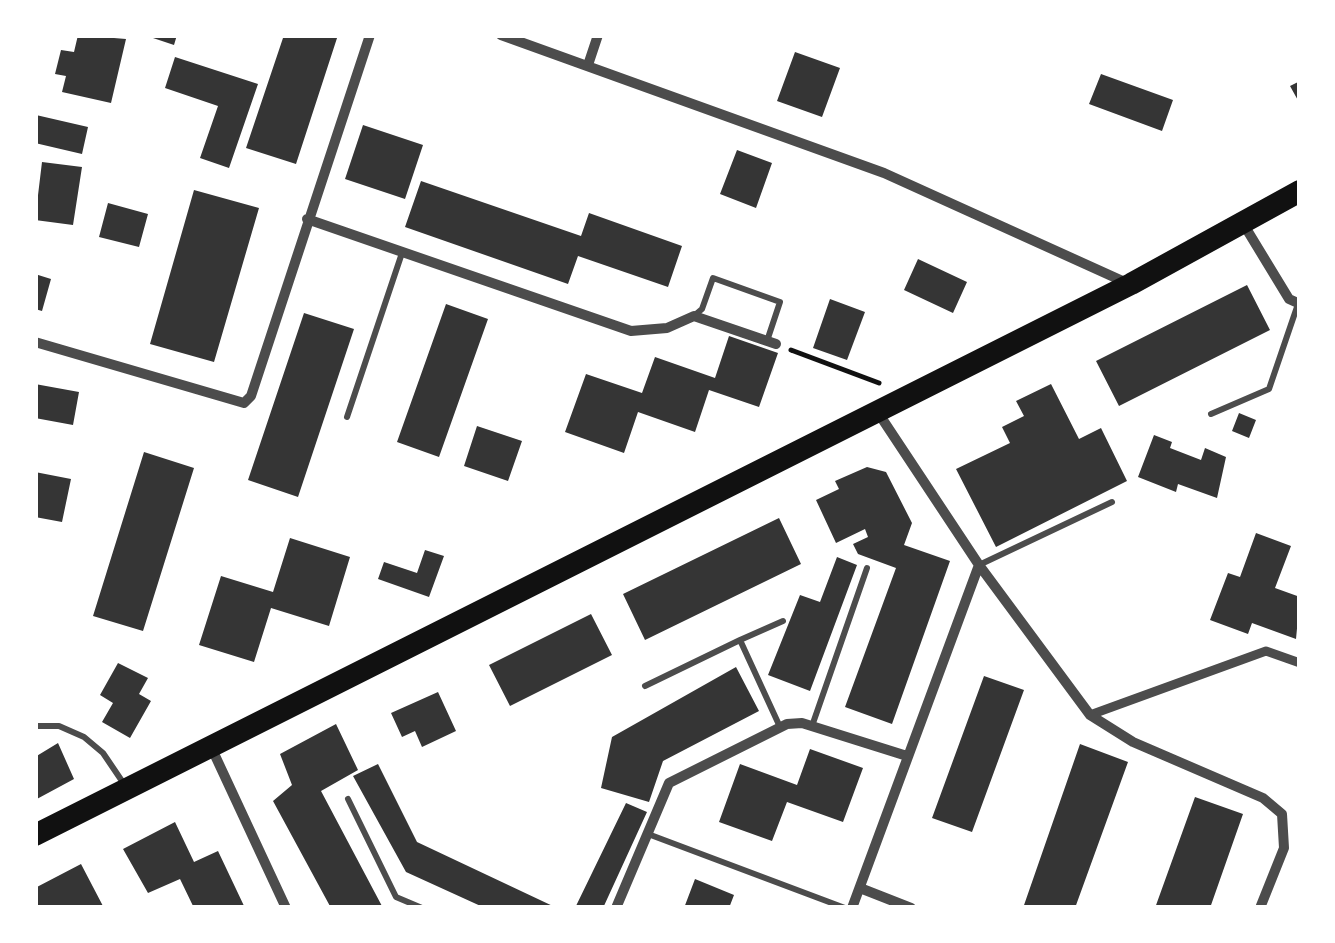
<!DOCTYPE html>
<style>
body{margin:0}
#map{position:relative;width:1335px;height:943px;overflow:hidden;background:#fff;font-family:"Exo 2",sans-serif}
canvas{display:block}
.frame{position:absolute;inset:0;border:38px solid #fff;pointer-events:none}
</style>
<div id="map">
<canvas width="1335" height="943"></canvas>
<div class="frame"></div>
</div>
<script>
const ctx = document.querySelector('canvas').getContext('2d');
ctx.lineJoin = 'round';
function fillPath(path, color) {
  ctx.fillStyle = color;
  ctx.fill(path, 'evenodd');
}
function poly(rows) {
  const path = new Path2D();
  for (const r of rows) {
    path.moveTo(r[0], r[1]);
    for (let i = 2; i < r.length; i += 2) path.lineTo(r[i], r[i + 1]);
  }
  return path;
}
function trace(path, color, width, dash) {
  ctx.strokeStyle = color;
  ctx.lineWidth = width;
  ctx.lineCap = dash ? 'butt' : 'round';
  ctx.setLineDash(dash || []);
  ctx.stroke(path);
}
fillPath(poly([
 [78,35,126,39,111,103,62,92,66,76,55,74,61,50,74,52],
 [144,35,177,35,174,45],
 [284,35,338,35,296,164,246,148],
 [795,52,840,68,822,117,777,101],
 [175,57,258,84,229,168,200,158,218,106,165,88],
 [1101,74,1173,100,1162,131,1089,104],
 [1300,81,1300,104,1290,86],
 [36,115,88,127,82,154,35,143],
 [363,125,423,145,405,199,345,179],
 [737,150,772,163,756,208,720,194],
 [42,162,82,167,73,225,35,220],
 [421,181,581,236,589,213,682,246,668,287,578,256,568,284,405,227],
 [194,190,259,208,214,362,150,344],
 [108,203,148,214,139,247,99,237],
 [918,259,967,282,953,313,904,290],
 [35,274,51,279,42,311,35,309],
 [1247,285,1270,330,1119,406,1096,361],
 [830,299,865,312,847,360,813,348],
 [446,304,488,319,439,457,397,442],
 [304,313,354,329,298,497,248,480],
 [729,336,778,353,759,407,709,390,695,432,638,412,624,453,565,432,586,374,642,393,655,357,715,378],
 [35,384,79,392,73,425,35,418],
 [1051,384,1079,439,1101,428,1127,481,996,547,956,469,1010,443,1002,427,1024,416,1016,401],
 [1239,413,1256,420,1249,438,1232,431],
 [477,426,522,441,508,481,464,466],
 [1154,435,1172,442,1170,448,1201,460,1205,448,1226,457,1217,498,1178,484,1176,492,1138,477],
 [144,452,194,468,143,631,93,616],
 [867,467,886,472,912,523,904,545,950,561,892,724,845,707,896,568,858,554,853,544,868,537,865,529,836,543,816,500,839,489,835,481],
 [35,472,71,479,62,522,35,517],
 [779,518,801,564,645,640,623,594],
 [1256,533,1291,546,1275,588,1300,597,1296,639,1252,623,1248,634,1210,620,1228,573,1240,577],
 [290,538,350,557,329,626,271,608,254,662,199,645,221,576,273,592],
 [425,550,444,556,429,597,378,579,384,562,417,573],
 [837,557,857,565,810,691,768,675,800,595,820,602],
 [591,614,612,655,510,706,489,665],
 [118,663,148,678,139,694,151,701,130,738,102,722,113,703,100,695],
 [736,667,759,711,663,761,649,802,601,788,612,737],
 [984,676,1024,690,972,832,932,818],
 [438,692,456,731,422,747,415,731,402,737,391,713],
 [336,724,358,770,321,791,383,908,331,908,273,801,292,785,280,754],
 [58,743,74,779,35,800,35,757],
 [1080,744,1128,762,1075,908,1023,908],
 [810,749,863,768,843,822,787,802,772,841,719,822,740,764,797,785],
 [378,764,417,842,557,908,485,908,406,872,353,776],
 [1195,797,1243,814,1210,908,1155,908],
 [626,803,647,812,603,908,575,908],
 [175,822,194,862,218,851,245,908,194,908,180,879,148,893,123,849],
 [81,864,104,908,35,908,35,888],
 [695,879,734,895,729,908,684,908]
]), '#353535');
trace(poly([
 [791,350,879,383]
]), '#111', 5);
trace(poly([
 [695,315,702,309,713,278,780,302,767,341],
 [1211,414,1269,389,1298,304],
 [347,417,402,253],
 [979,565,1112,502],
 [740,640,783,621],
 [645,686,740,640,780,727],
 [35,726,59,726,84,737,103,753,124,784],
 [812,726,867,568],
 [348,799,396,897,422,908],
 [648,834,845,908]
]), '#4c4c4c', 6);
trace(poly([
 [1090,715,1266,651,1300,663]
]), '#4c4c4c', 9);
trace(poly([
 [501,35,884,173,1127,283],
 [588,65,598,35],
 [307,219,631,331,667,328,694,316,776,344],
 [1244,225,1289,299,1300,304],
 [35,342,244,403,251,396,370,35],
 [877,411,979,565,1090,715,1133,742,1263,798,1282,814,1284,848,1260,908],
 [212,749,286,908],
 [860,888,911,908],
 [616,908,669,783,787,724,802,723,907,756],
 [852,908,979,565]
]), '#4c4c4c', 10);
trace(poly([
 [35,835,1131,284,1300,191]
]), '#111', 22);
</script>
